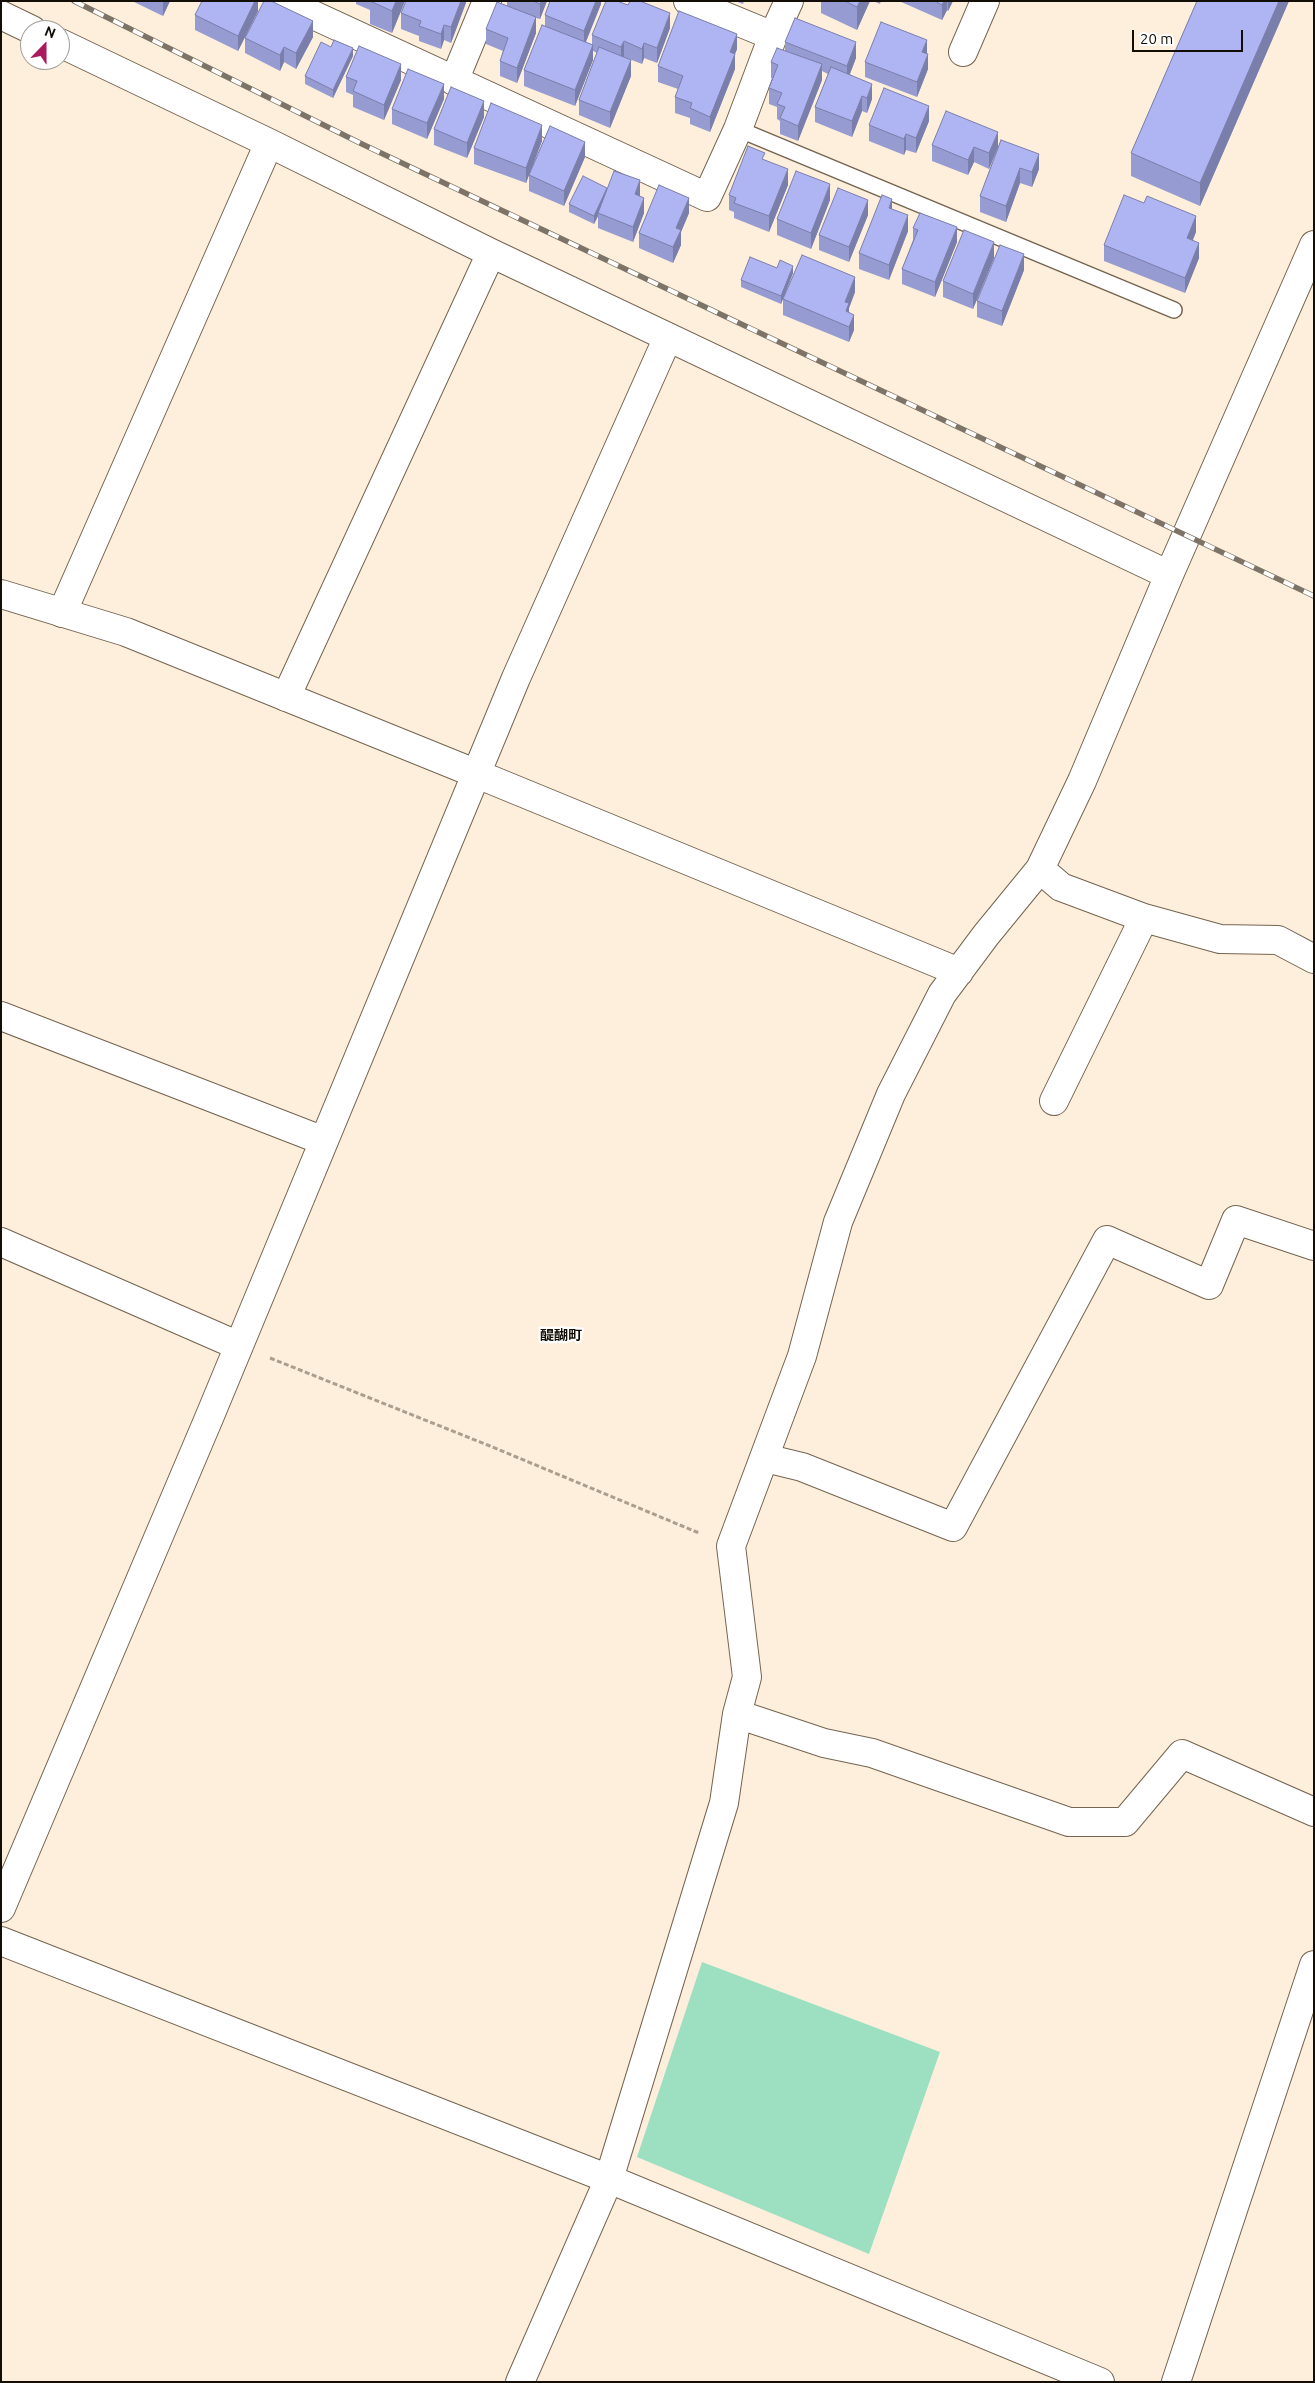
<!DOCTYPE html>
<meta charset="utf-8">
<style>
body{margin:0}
#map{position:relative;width:1315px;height:2383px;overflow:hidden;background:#feefdc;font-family:Ubuntu,sans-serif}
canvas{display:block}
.frame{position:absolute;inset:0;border:2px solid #120d05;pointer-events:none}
.north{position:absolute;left:20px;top:20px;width:50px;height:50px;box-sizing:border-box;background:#fff;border:1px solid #a09e9b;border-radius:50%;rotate:22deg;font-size:14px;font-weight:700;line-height:20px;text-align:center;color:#120d05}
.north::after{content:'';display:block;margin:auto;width:18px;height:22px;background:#a81b5d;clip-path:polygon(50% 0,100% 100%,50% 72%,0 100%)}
.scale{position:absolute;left:1132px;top:30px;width:111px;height:22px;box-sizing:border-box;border:2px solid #120d05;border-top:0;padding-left:6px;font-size:15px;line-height:18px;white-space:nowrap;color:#120d05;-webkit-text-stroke:4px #fff;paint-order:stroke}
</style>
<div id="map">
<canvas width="1315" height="2383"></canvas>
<div class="frame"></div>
<div class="north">N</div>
<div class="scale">20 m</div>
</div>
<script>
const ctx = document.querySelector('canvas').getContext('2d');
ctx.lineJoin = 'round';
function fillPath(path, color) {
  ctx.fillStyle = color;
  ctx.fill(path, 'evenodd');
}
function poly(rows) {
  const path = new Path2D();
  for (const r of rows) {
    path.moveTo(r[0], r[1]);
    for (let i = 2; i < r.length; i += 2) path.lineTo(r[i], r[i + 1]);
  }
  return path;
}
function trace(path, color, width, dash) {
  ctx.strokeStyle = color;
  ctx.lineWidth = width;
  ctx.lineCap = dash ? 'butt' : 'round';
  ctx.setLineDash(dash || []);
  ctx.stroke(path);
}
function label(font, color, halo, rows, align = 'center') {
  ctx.font = font + ' Ubuntu,"Noto Sans JP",sans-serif';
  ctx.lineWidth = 4.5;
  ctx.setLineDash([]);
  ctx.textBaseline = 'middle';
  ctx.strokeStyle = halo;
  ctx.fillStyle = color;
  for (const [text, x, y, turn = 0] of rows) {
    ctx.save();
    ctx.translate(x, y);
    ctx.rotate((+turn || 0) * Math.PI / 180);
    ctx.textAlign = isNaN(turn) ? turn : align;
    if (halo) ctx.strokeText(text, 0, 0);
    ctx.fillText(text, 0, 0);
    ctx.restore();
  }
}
fillPath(poly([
 [702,1962,940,2052,869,2254,637,2157]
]), '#9cdfc1');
const service = poly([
 [738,129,1174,310]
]);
const minor = poly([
 [283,1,707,197,738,129,773,36,789,1],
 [688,1,773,36],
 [1,15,32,30],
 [60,43,269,143,491,253,1169,575],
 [963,52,985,1],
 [454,81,487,1],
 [62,613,269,143],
 [286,697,491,253],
 [477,774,959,972],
 [1040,869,1061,887,1144,918,1220,939,1278,940,1314,959],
 [1,1016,324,1141],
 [1054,1101,1144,918],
 [1,1242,239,1346],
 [765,1458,802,1467,953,1527,1107,1240,1209,1285,1236,1220,1314,1246],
 [737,1714,824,1743,872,1753,1069,1822,1125,1822,1182,1754,1314,1812],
 [1,1908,209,1418,516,678,668,337],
 [1,1941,609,2179,1100,2382],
 [520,2382,609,2179,724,1803,737,1714,747,1677,731,1546,802,1356,838,1222,891,1094,942,994,986,935,1040,869,1082,781,1169,575,1314,245],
 [1176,2382,1314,1965]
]);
const tertiary = poly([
 [1,594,126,632,477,774]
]);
trace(service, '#746450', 18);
trace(minor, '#746450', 30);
trace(tertiary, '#746450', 30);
trace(poly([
 [270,1358,490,1446,699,1533]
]), '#aa9e8f', 3, [5, 2.5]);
trace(service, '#fff', 15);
trace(minor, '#fff', 28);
trace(tertiary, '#fff', 28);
const rail = poly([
 [74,1,362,144,1314,596]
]);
trace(rail, '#7d7467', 5.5);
trace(rail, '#fff', 4, [11]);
fillPath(poly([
 [132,1,170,1,163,16],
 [258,1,258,11,238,51,195,30,195,15],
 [356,1,405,1,392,33,370,24,370,10,356,4],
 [466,1,451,43,444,40,441,49,419,41,419,36,401,29,401,13],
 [507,1,547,1,540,19,536,18,536,33,517,83,500,76,500,61,503,51,486,44,486,29,507,6],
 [601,1,601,4,586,42,592,45,592,35,670,28,657,63,644,58,642,64,624,57,631,76,610,128,579,115,579,100,597,53,593,51,593,60,575,106,524,86,524,70,545,26,545,15],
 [735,1,744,1,743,4],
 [821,1,870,1,857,30,821,13],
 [873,1,881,1,880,4],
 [899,1,953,1,948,11,947,10,942,20],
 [1197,1,1289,1,1200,206,1131,176,1131,153],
 [313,37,296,69,284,62,280,71,245,53,245,38],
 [785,42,856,58,850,74,872,99,867,113,862,111,852,137,815,122,815,107,828,74,822,71,822,80,798,141,780,134,780,121,777,119,777,107,769,104,769,88,773,79,771,78,771,62,785,51],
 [737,49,735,54,735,69,710,132,690,124,690,118,675,113,675,97,678,89,658,82,658,66],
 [927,53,928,69,917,97,865,77,865,62],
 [353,56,333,98,305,84,305,76],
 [346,77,401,80,384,120,353,107,353,95,346,92],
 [444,99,427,139,392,124,392,109],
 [484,117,467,158,434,145,434,129],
 [929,121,916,153,906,150,904,155,869,141,869,125],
 [1001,140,1039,169,1032,187,1020,183,1006,222,980,212,980,196],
 [542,141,530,173,585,157,564,206,529,191,529,175,526,183,474,164,474,148],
 [932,145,998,147,989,169,974,162,968,175,932,161],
 [765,160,788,185,769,232,734,218,734,212,729,210,729,195],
 [607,188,640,196,644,213,633,242,598,228,598,216,594,224,569,212,569,204],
 [830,200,811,249,777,235,777,219],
 [892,209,908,231,889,280,859,269,859,253],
 [689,213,681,232,681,245,673,263,639,248,639,233],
 [868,215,849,262,819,250,819,235],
 [913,228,957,242,935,297,902,284,902,269,913,240],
 [1196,232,1193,240,1199,258,1185,293,1104,261,1104,245],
 [994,258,973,309,943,297,943,281],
 [777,268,793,273,781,304,741,287,741,280],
 [1024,270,1002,326,977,317,977,301],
 [855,292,849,308,849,312,854,330,849,342,783,315,783,299]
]), '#969bd1');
fillPath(poly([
 [163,1,170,1,163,16],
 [255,1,258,1,258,11,238,51,238,36],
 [396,1,405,1,392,33,392,11],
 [461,1,466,1,466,3,451,43,451,27],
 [541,1,547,1,540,19,540,4],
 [596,1,601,1,601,4,584,46,584,31],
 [860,1,870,1,857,30,857,7],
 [944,1,947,1,947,10,942,20,942,5],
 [948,1,953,1,948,11],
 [1279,1,1289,1,1200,206,1200,183],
 [670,13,670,28,657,63,657,48],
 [536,17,536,33,517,83,517,68],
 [313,21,313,37,296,69,296,53],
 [444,25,444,40,441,49,441,34],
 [737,34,737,49,735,54,735,69,710,132,710,117,730,52],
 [927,40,927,56,922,52],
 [624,41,624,57,621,62,621,47],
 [856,42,856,58,847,81,847,66],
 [644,43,644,58,642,64,642,49],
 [593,45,593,60,575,106,575,90],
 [284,47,284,62,280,71,280,55],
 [353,48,353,56,333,98,333,90],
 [928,54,928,69,917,97,917,82],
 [631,60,631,76,610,128,610,112],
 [401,64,401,80,384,120,384,105],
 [822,64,822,80,798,141,798,126],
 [444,84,444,99,427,139,427,123],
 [872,84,872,99,867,113,867,98],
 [862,96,862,111,852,137,852,121],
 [484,101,484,117,467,158,467,143],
 [929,106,929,121,916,153,916,138],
 [542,125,542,141,526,183,526,168],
 [998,132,998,147,989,169,989,153],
 [906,134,906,150,904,155,904,139],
 [585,142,585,157,564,206,564,191],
 [974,147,974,162,968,175,968,160],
 [1039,154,1039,169,1032,187,1032,172],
 [1020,168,1020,183,1006,222,1006,206],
 [788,169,788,185,769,232,769,216],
 [640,180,640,196,635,209,635,194],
 [830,184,830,200,811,249,811,233],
 [607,188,598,213,598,216,594,224,594,216],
 [644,198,644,213,633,242,633,227],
 [689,198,689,213,681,232,681,245,673,263,673,247,676,228],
 [892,199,892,215,889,208],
 [868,200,868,215,849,262,849,247],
 [908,215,908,231,889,280,889,265],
 [1196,216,1196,232,1187,253,1187,238],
 [957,227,957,242,935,297,935,282],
 [994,242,994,258,973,309,973,294],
 [1199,243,1199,258,1185,293,1185,278],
 [1024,254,1024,270,1002,326,1002,311],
 [793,266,793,273,781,304,781,296],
 [855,277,855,292,849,308,849,319,846,327,845,302],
 [854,315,854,330,849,342,849,327]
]), '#7a7eaa');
const building = poly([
 [202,1,255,1,238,36,195,15,202,1],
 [264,1,271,1,313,21,296,53,284,47,280,55,245,38,264,1],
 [370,1,396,1,392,11,370,1],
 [406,1,461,1,451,27,444,25,441,34,419,26,421,21,401,13,406,1],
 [533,1,541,1,540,4,533,1],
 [550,1,596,1,584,31,545,15,550,1],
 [606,1,617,1,628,5,630,1,640,1,670,13,657,48,644,43,642,49,624,41,621,47,592,35,606,1],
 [845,1,860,1,857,7,845,1],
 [935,1,944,1,942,5,935,1],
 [1197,1,1279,1,1200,183,1131,153,1197,1],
 [497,2,536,17,517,68,500,61,508,38,486,29,497,2],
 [679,11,737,34,730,52,735,54,710,117,690,108,692,103,675,97,683,76,658,66,679,11],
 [795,18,856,42,847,66,785,42,795,18],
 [881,22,927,40,922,52,928,54,917,82,865,62,881,22],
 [542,25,593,45,575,90,524,70,542,25],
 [334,40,353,48,333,90,305,76,321,42,331,47,334,40],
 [359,46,401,64,384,105,353,91,357,81,346,77,359,46],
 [599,47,631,60,610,112,579,100,599,47],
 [777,48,822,64,798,126,780,118,785,107,777,104,782,93,769,88,778,65,771,62,777,48],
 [831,67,872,84,867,98,862,96,852,121,815,107,831,67],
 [408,69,444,84,427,123,392,109,408,69],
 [451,87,484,101,467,143,434,129,451,87],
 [884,88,929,106,916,138,906,134,904,139,869,125,884,88],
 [491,103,542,125,526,168,474,148,491,103],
 [946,111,998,132,989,153,974,147,968,160,932,145,946,111],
 [550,126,585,142,564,191,529,175,550,126],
 [1001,140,1039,154,1032,172,1020,168,1006,206,980,196,1001,140],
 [748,146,765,153,762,159,788,169,769,216,734,203,736,198,729,195,748,146],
 [614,171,640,180,635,194,644,198,633,227,598,213,614,171],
 [796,171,830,184,811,233,777,219,796,171],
 [583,176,607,188,594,216,569,204,583,176],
 [659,185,689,198,676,228,681,230,673,247,639,233,659,185],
 [838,188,868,200,849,247,819,235,838,188],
 [882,195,892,199,889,208,908,215,889,265,859,253,882,195],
 [1124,195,1144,203,1147,196,1196,216,1187,238,1199,243,1185,278,1104,245,1124,195],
 [920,213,957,227,935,282,902,269,918,230,913,228,920,213],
 [964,230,994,242,973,294,943,281,964,230],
 [1000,245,1024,254,1002,311,977,301,1000,245],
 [802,255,855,277,845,302,849,303,846,311,854,315,849,327,783,299,802,255],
 [750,257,777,268,780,260,793,266,781,296,741,280,750,257]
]);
fillPath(building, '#afb4f3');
trace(building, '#7a7eaa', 1);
label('bold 14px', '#120d05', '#fff', [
 ["醍醐町",561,1335]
]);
</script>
